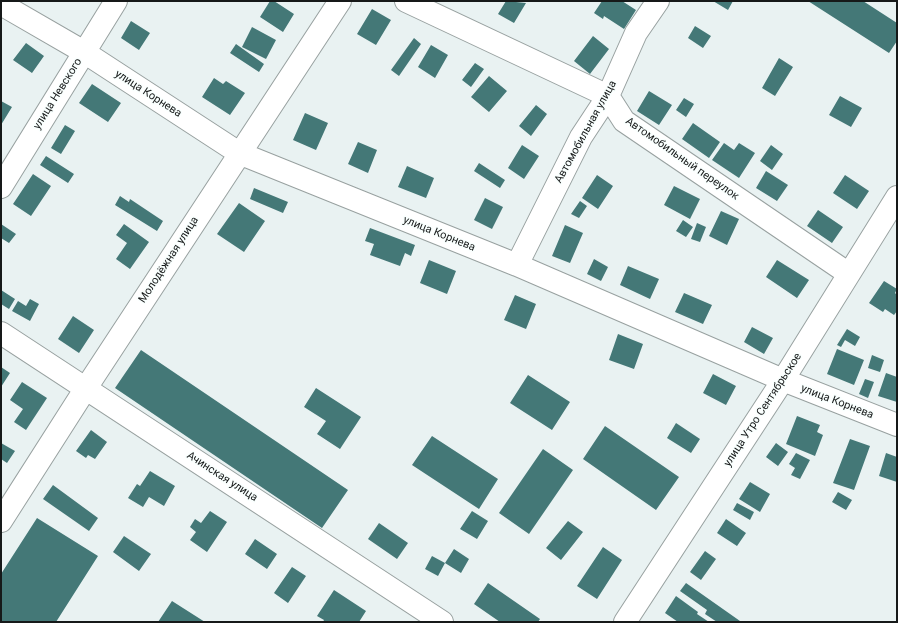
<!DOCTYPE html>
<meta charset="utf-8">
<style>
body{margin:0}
#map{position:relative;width:898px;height:623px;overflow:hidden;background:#e9f2f2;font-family:Roboto,sans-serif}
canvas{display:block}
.frame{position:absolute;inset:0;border:2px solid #161919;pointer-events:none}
</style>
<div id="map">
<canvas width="898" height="623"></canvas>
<div class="frame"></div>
</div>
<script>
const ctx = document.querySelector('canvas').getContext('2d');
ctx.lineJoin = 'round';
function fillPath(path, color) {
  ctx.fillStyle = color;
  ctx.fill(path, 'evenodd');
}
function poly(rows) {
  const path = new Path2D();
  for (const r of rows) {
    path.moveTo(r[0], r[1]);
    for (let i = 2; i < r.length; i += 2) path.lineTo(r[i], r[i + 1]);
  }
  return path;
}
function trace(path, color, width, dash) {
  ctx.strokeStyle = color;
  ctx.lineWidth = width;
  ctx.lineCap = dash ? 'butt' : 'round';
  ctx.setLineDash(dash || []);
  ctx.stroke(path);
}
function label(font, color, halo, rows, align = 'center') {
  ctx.font = font + ' Roboto,sans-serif';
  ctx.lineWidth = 3;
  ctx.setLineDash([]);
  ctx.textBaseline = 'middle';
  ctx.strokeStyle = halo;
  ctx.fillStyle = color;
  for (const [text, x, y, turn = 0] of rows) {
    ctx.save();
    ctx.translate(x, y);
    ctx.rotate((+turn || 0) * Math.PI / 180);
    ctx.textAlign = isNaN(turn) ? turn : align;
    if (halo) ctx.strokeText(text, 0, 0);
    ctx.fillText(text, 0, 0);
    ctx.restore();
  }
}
fillPath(poly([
 [270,1,274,1,294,14,283,32,260,17],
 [506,1,526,3,514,23,498,14],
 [602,1,622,1,636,10,624,29,604,16,603,19,594,13],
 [713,1,733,1,728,10],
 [808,1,863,1,897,23,897,41,889,53],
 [372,9,391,20,376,45,357,34],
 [131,21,150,33,139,50,121,38],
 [695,26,711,36,703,48,688,38],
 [252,27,276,40,266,59,242,47],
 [593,36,609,49,590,74,574,61],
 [414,38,421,44,399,76,391,70],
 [26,43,44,56,32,73,13,60],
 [236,44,264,64,259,72,230,53],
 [431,45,448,55,435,78,418,67],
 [779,58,793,67,775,96,762,88],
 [475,63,484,69,471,87,462,80],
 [489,76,507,91,489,112,471,97],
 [214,78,223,84,226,81,245,93,230,115,202,97],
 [92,84,121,103,108,122,79,103],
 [649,91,672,105,659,125,637,111],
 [840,96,862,108,851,127,829,115],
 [684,98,694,104,686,117,676,110],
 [1,101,12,107,1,125],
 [536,105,547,114,531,136,519,126],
 [305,113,328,123,316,150,293,140],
 [693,123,720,142,709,158,682,139],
 [65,125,75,131,61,154,51,148],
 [358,142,377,150,368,173,348,164],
 [724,143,734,150,739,143,755,153,739,178,712,160],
 [522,145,539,156,524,179,508,168],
 [771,145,783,154,772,170,760,161],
 [46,156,74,174,68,183,40,165],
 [479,163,505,180,500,188,474,171],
 [407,166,434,178,426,198,398,187],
 [766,171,788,185,777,201,756,188],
 [33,174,51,186,31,216,13,204],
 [597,175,613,186,598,209,582,198],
 [845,175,869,191,857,209,833,193],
 [674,186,700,199,690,219,664,205],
 [254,188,288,202,283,213,250,199],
 [120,196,129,202,130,199,163,221,157,231,115,205],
 [485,198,503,207,492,229,474,220],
 [580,201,587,206,579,218,571,214],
 [239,203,265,221,244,252,217,234],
 [818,210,843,227,832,243,807,226],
 [721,211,739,219,727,245,709,236],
 [683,220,693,227,686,237,676,231],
 [697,223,706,227,700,242,691,239],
 [1,224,16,234,9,243,1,238],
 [124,224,149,242,130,269,116,259,127,243,116,235],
 [565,225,583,233,570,263,552,256],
 [370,228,415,245,411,256,405,253,400,266,370,255,374,244,365,241],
 [594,259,608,267,601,281,587,274],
 [429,260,456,271,447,294,420,283],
 [777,260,809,280,797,298,766,277],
 [628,266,659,279,650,299,620,285],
 [884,281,897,289,895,293,897,295,897,311,894,315,885,309,883,312,869,303],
 [1,290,15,299,9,309,1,304],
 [684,293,712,305,703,324,675,312],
 [515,295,536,304,526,329,504,320],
 [30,299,39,304,30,321,12,311,18,301,26,306],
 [73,316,94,330,79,353,58,339],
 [752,327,773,338,764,354,744,342],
 [847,329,860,337,855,346,845,340,841,347,837,345],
 [618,334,643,344,634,369,609,360],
 [837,349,864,360,854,385,827,374],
 [141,350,348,490,322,528,115,388],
 [872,355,884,360,880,372,868,368],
 [1,367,10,373,1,387],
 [886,373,897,377,897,402,878,396],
 [713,374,736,386,726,405,703,393],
 [528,375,570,402,552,430,510,403],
 [865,379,874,382,868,398,859,394],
 [22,382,47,398,26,430,14,422,23,409,10,400],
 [316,388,361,417,340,449,317,434,326,421,304,407],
 [797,416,820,425,817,432,823,435,815,456,786,444],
 [676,423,700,439,691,453,667,438],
 [605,426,679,477,656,510,583,459],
 [91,430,107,442,95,459,88,455,86,458,76,451],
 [432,436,498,479,479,509,412,465],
 [850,439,870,446,854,490,833,483],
 [1,443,15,451,7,463,1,459],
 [776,443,788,452,778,466,766,457],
 [543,449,573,470,529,534,499,513],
 [796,453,810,460,800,479,791,475,795,468,789,464],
 [886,453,897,457,897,482,879,476],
 [150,471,175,486,164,506,149,497,143,507,128,498,137,484,140,486],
 [750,482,770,494,760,512,739,499],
 [53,485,98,518,89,531,43,499],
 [838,492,852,500,846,510,832,502],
 [737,503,754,512,750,520,733,510],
 [210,511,227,522,207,552,190,540,196,532,190,527,195,519,201,523],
 [472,511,488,521,477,539,460,529],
 [37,518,98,556,56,622,1,622,1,574],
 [726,519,746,533,737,546,717,533],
 [568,521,583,532,561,560,546,548],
 [379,523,408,543,397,559,368,539],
 [124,536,151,554,139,571,113,552],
 [255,539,277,554,267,569,245,554],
 [603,547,622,560,597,599,577,586],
 [454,549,469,559,461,573,445,563],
 [705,551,716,559,701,580,690,572],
 [432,556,445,563,438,576,425,569],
 [292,567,306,576,288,603,274,593],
 [488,583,540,619,538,622,500,622,474,604],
 [686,583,740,621,717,622,705,614,707,610,680,591],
 [334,590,366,611,359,622,323,622,324,620,317,616],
 [676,596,698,612,697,614,709,622,678,622,665,613],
 [172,601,205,622,158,622]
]), '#447877');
const minor = poly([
 [406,1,608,96,624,121,849,274],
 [1,4,84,52,239,153,517,265,783,380,897,425],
 [1,187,116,1],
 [517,265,581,137,608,96,636,33,658,1],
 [1,333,442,622],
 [1,521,86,388,340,1],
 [625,622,783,380,897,197]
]);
trace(minor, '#98a1a0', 24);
trace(minor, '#fff', 22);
label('11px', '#161919', '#f9fffe', [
 ["улица Невского",58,94,-58],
 ["улица Корнева",148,94,33],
 ["Автомобильная улица",586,132,-61],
 ["Автомобильный переулок",682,159,35],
 ["улица Корнева",439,234,22],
 ["Молодёжная улица",169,260,-57],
 ["улица Корнева",837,402,21],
 ["улица Утро Сентябрьское",763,410,-57],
 ["Ачинская улица",222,477,33]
]);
</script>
